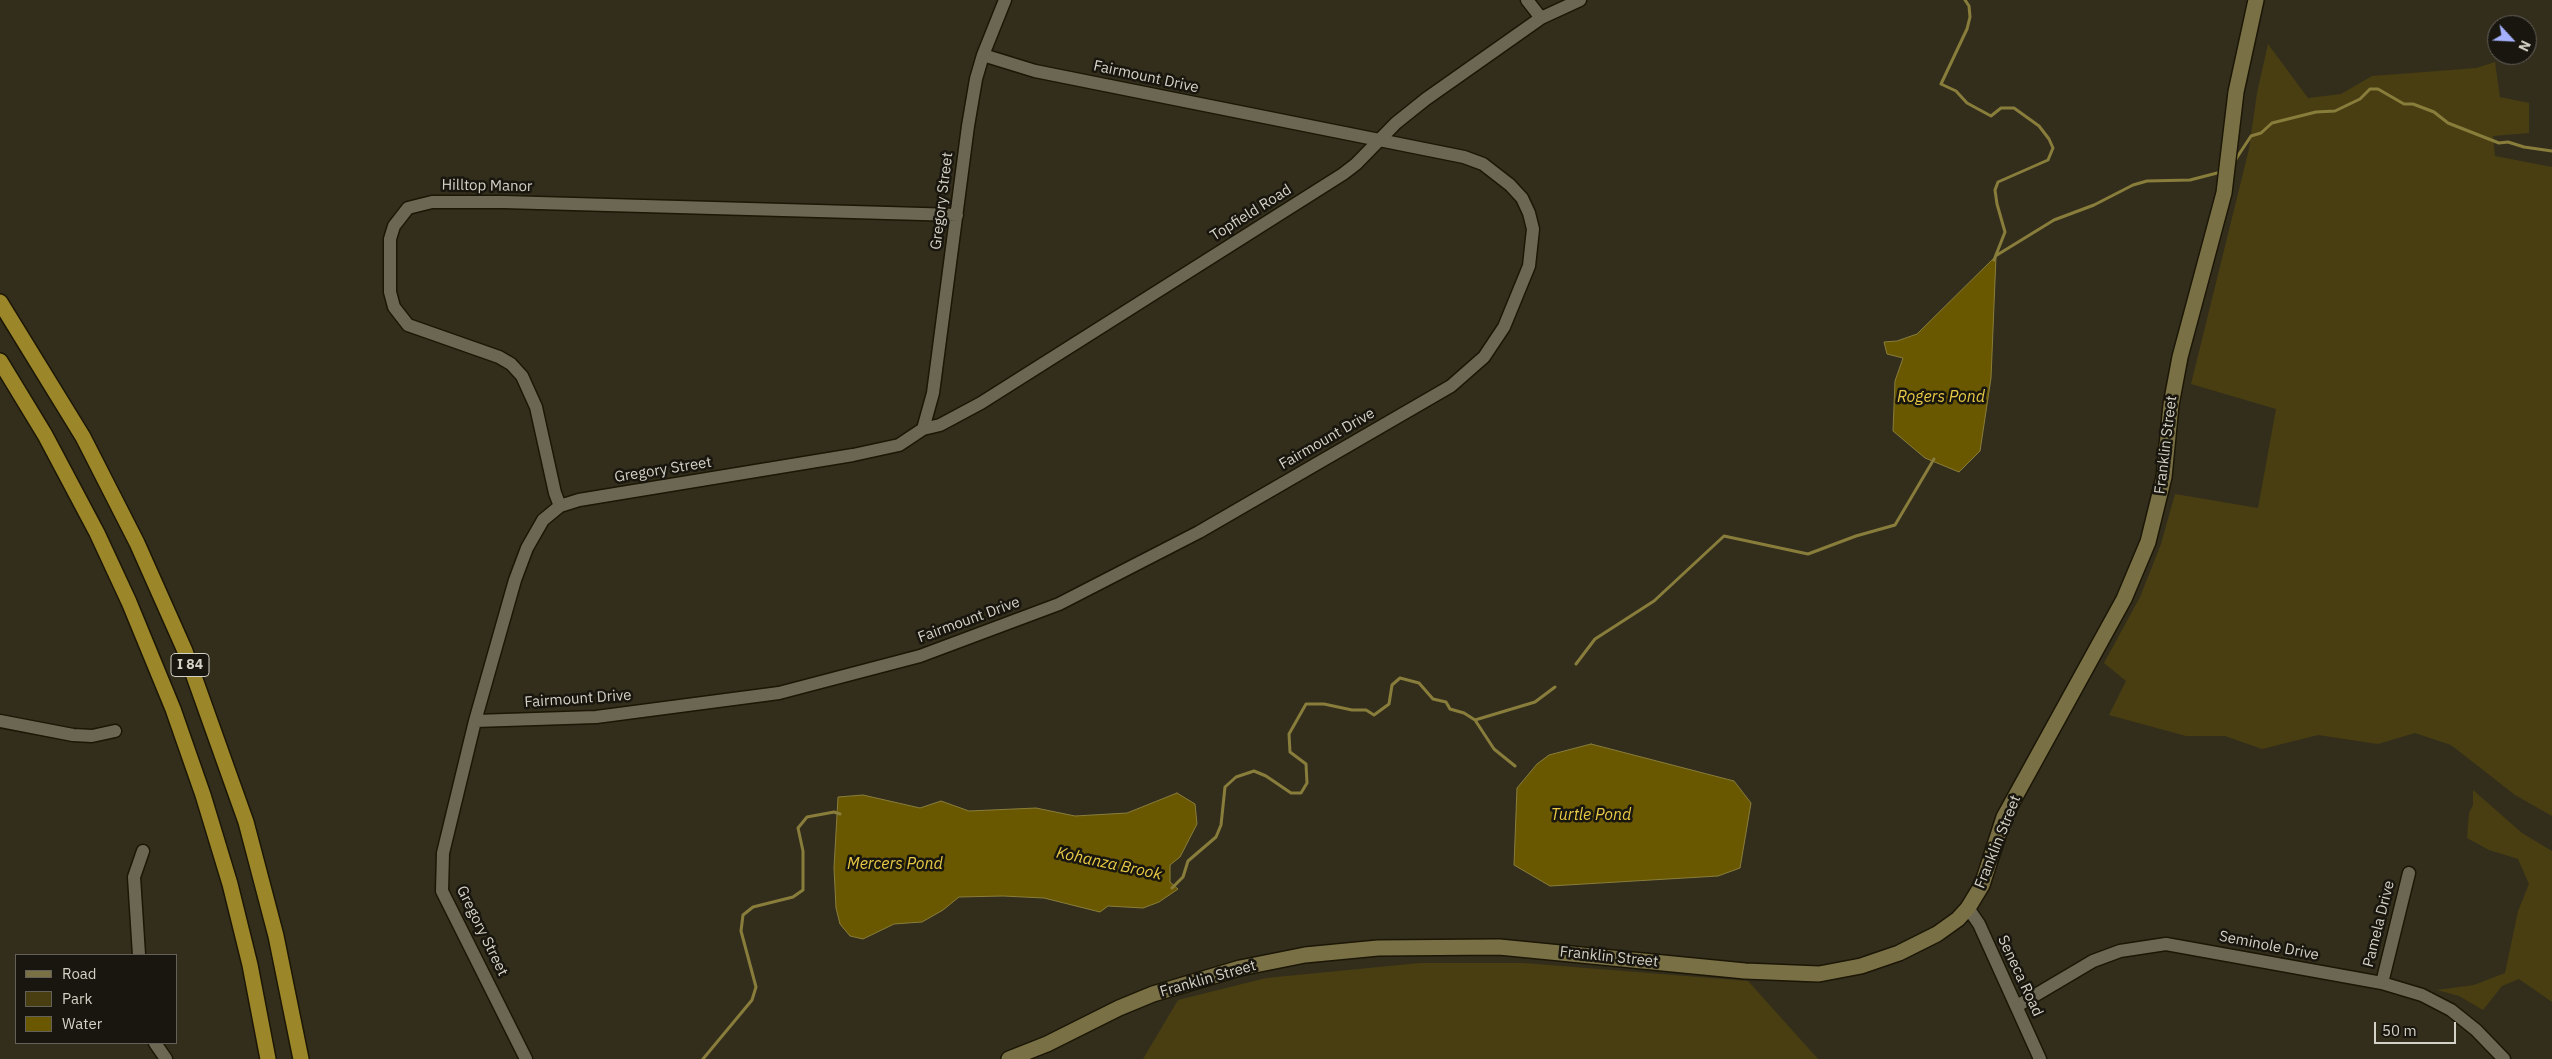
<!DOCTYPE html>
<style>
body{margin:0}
#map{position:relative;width:2552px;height:1059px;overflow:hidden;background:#332e1c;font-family:"IBM Plex Sans",sans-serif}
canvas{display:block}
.legend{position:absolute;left:15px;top:954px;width:162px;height:90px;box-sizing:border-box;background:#18160e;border:1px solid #636158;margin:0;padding:6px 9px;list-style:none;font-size:15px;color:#d4d2c6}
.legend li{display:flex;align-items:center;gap:10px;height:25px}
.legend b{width:25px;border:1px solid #636158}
.north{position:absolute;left:2487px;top:15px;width:50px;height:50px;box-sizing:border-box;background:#18160e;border:1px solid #636158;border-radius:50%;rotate:115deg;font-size:14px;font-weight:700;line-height:20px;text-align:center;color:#d4d2c6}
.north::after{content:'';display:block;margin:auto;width:18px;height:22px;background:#a5b1fc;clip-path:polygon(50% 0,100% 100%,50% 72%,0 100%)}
.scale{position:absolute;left:2374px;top:1022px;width:82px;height:22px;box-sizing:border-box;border:2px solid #d4d2c6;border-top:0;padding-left:6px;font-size:15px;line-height:18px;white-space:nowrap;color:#d4d2c6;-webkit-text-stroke:4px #18160e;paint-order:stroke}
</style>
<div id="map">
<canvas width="2552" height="1059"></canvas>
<ul class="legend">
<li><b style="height:6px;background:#7a7046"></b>Road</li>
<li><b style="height:14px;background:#493e11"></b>Park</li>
<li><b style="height:14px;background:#695800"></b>Water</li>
</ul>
<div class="north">N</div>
<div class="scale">50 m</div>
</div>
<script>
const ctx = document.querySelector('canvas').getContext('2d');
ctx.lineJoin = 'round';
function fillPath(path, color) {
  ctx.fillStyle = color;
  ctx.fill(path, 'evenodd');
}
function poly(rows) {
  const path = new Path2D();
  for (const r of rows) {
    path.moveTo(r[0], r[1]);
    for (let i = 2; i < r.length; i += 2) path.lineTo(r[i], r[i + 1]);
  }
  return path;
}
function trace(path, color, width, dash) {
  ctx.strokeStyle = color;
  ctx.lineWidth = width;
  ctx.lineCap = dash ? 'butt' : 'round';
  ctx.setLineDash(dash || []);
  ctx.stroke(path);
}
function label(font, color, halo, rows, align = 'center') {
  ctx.font = font + ' "IBM Plex Sans",sans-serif';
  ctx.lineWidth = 5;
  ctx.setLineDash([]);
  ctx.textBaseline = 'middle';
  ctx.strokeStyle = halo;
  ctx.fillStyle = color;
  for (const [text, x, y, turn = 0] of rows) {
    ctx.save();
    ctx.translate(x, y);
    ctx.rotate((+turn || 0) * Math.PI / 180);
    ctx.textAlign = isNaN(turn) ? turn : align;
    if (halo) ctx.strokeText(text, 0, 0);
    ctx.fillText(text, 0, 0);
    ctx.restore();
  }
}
fillPath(poly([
 [2268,44,2308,98,2341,94,2372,76,2476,68,2495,62,2500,97,2529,103,2529,133,2493,136,2495,156,2552,167,2552,816,2515,795,2451,745,2415,733,2378,744,2318,735,2262,749,2225,736,2186,736,2109,715,2126,681,2104,663,2140,597,2161,544,2175,494,2258,508,2276,409,2191,384,2249,149,2257,93],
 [2473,790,2522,833,2552,851,2552,1002,2519,979,2502,986,2483,1010,2459,996,2437,990,2474,985,2505,973,2518,911,2529,884,2518,859,2489,850,2467,838,2469,813,2473,805],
 [1420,963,1524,963,1748,981,1818,1059,1143,1059,1178,1000,1266,978]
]), '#493e11');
const water = poly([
 [1996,256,1991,378,1980,451,1959,472,1925,458,1893,431,1895,381,1903,358,1887,354,1884,342,1897,341,1917,334,1996,256],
 [1591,744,1734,781,1751,803,1740,868,1718,876,1550,886,1514,865,1517,788,1537,764,1549,755,1591,744],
 [1177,793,1195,804,1197,824,1180,857,1170,865,1170,882,1178,889,1159,902,1143,908,1108,906,1100,912,1044,898,1003,896,959,897,943,910,922,922,894,924,863,939,850,936,840,924,836,908,834,868,838,797,863,795,920,808,941,801,969,811,1036,808,1075,816,1127,813,1177,793]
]);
fillPath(water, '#695800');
trace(water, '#897d3b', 1);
trace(poly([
 [1965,0,1969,6,1970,17,1967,29,1941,84,1956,91,1967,103,1991,116,2001,108,2014,108,2039,126,2049,139,2053,148,2048,160,1998,182,1995,190,1997,204,2005,232,1994,260],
 [2232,165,2251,136,2261,133,2272,123,2316,112,2335,111,2360,99,2370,89,2378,89,2404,104,2413,104,2434,112,2448,123,2499,143,2508,142,2524,147,2552,151],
 [1997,255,2054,220,2094,205,2133,185,2147,181,2190,180,2221,172],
 [1576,664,1595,639,1654,601,1724,536,1808,554,1856,536,1895,525,1934,459],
 [1475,720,1535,702,1555,687],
 [1172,888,1183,877,1188,861,1216,837,1221,825,1225,787,1236,777,1254,771,1266,776,1291,793,1301,793,1307,783,1306,764,1290,752,1289,734,1306,704,1324,704,1352,710,1366,710,1374,715,1389,704,1392,685,1400,678,1419,683,1433,699,1446,702,1450,709,1464,713,1475,720,1494,749,1515,766],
 [703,1059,752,1000,756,987,741,931,743,915,753,907,793,897,803,890,803,851,798,828,807,817,834,812,840,814]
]), '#897d3b', 3);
const street = poly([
 [1527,0,1541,18],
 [923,429,940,425,981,403,1343,174,1356,164,1396,123,1426,99,1541,18,1580,0],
 [560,506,555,493,536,407,522,376,511,364,499,357,408,325,394,307,390,292,390,239,394,226,408,208,432,202,504,202,957,215],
 [0,721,73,735,92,736,115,731],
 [475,721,596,717,779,693,920,656,1059,604,1199,532,1451,386,1484,357,1504,327,1529,266,1533,229,1529,213,1522,198,1510,185,1483,164,1464,157,1035,71,983,55],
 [1968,908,1979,924,2040,1059],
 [139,955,134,877,143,851],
 [2382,983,2409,873],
 [2017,1006,2093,961,2120,951,2166,944,2382,983,2422,995,2451,1010,2476,1030,2504,1059],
 [155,1043,166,1059],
 [526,1059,442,891,443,853,475,721,515,580,527,548,543,520,560,506,579,500,853,455,899,445,923,429,933,393,968,126,976,79,983,55,1005,0]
]);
const secondary = poly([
 [1009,1059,1047,1044,1119,1008,1153,994,1240,968,1305,955,1378,948,1499,947,1745,971,1819,974,1861,966,1899,953,1937,934,1958,919,1968,908,1982,885,2004,817,2124,599,2148,542,2164,477,2171,405,2180,357,2224,193,2236,92,2256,0]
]);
const highway = poly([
 [0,302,83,437,137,543,185,651,246,822,276,936,301,1059],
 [0,361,45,435,97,533,129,602,173,709,203,795,230,884,250,965,268,1059]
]);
trace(street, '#1b1605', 15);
trace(secondary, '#1b1605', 18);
trace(highway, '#1b1605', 18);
trace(street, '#6c6753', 12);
trace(secondary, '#7a7046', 15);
trace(highway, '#9b8629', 15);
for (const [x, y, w] of [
 [190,665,38]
]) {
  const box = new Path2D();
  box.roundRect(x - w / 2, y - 11.5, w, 23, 4);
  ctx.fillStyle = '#18160e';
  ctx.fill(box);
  trace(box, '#d4d2c6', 1);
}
label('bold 14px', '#d4d2c6', null, [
 ["I 84",190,665]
]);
label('15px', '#d4d2c6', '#18160e', [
 ["Fairmount Drive",1146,77,12],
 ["Hilltop Manor",487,186,1],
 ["Gregory Street",942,201,-83],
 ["Topfield Road",1251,213,-32],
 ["Fairmount Drive",1327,439,-30],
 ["Franklin Street",2166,445,-83],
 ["Gregory Street",663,470,-9],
 ["Fairmount Drive",969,620,-20],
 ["Fairmount Drive",578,699,-4],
 ["Franklin Street",1998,842,-68],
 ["Pamela Drive",2379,924,-76],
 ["Gregory Street",482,931,64],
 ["Seminole Drive",2269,946,11],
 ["Franklin Street",1609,957,6],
 ["Seneca Road",2020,976,65],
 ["Franklin Street",1208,979,-16]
]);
label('italic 16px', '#e8ca46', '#18160e', [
 ["Rogers Pond",1941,397],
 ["Turtle Pond",1591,815],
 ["Mercers Pond",895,864],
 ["Kohanza Brook",1109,864,12]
]);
</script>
